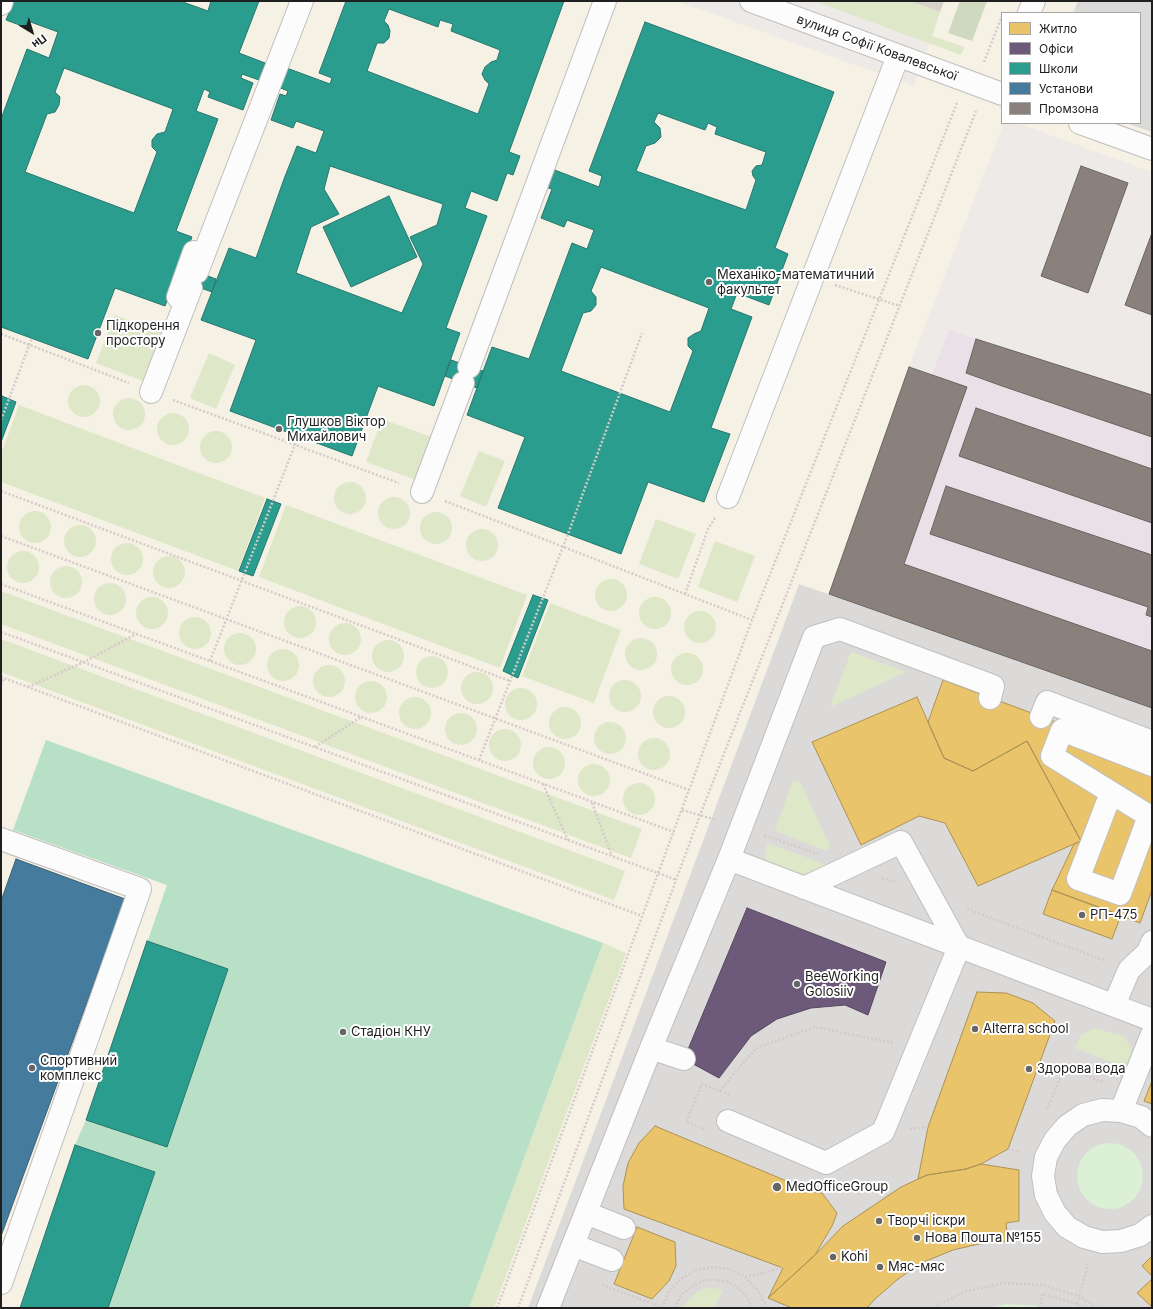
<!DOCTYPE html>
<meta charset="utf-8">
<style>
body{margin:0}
#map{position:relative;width:1153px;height:1309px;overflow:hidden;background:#edeae8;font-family:Inter,sans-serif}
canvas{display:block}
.frame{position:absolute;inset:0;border:2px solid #1f1f1f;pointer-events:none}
.legend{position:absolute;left:1001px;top:12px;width:140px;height:112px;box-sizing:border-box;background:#fff;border:1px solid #a5a5a5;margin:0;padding:5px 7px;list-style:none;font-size:12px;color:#1f1f1f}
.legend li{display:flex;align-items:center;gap:8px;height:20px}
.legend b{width:20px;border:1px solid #a5a5a5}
.north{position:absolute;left:12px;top:12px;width:40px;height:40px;-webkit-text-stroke:3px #fff;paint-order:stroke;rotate:142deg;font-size:11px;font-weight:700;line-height:16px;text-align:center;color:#1f1f1f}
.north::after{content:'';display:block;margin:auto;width:14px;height:18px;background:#1f1f1f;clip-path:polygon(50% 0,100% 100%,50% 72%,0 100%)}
</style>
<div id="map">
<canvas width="1153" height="1309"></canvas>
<div class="frame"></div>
<ul class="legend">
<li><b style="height:11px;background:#e9c46a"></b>Житло</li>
<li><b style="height:11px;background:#6d597a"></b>Офіси</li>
<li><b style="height:11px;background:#2a9d8f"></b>Школи</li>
<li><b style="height:11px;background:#457b9d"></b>Установи</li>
<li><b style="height:11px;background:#8a817c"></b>Промзона</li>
</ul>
<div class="north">Пн</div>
</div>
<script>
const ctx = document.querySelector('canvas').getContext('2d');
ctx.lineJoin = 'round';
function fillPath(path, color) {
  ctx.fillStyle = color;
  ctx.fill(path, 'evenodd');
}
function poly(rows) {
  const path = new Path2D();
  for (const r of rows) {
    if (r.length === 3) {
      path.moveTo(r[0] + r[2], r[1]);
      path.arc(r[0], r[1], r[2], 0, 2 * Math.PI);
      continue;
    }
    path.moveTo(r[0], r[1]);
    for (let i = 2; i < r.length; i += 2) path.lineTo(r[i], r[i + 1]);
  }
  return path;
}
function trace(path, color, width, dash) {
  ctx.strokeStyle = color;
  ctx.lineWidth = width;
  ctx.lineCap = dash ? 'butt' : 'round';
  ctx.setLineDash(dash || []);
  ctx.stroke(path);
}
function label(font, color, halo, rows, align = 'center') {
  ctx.font = font + ' Inter,sans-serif';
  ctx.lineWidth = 4;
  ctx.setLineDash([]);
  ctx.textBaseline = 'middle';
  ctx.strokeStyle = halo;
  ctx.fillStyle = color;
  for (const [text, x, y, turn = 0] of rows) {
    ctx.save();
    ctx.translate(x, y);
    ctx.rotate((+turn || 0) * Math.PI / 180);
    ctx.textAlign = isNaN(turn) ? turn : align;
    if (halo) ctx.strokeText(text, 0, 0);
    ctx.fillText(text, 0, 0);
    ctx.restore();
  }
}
fillPath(poly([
 [799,584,1152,708,1152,1308,528,1308]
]), '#dcdad9');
fillPath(poly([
 [949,330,1152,395,1152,708,829,594,909,367,932,375]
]), '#eae0e7');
fillPath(poly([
 [1,1,677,1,914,86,944,1,1152,1,1152,172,1017,123,1140,123,1140,13,1002,13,1002,123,1004,123,909,367,829,594,799,584,528,1308,1,1308]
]), '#f5f1e4');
fillPath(poly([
 [1078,1,1152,1,1152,132,1126,123,1140,123,1140,13,1073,13],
 [869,884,930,904,923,924,862,904],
 [1001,933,1100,970,1094,985,995,948],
 [1136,982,1152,988,1152,1010,1129,1002]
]), '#dbdad9');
fillPath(poly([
 [909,1,944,1,940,12]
]), '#d6d2ca');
fillPath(poly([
 [814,1,909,1,940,12,932,36,964,47,961,55],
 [115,315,162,333,143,381,96,363],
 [209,353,235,365,216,409,190,398],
 [84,401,16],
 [129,414,16],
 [19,405,265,498,238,571,1,482,1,454],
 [173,429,16],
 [382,419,434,438,419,481,366,462],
 [216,447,16],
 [479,451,505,461,486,507,460,496],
 [350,498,16],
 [394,513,16],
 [286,505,527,595,500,668,259,577],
 [35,527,16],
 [436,528,16],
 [656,519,696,534,678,579,639,564],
 [80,541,16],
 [482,545,16],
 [715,541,755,556,737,602,698,587],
 [127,559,16],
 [23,567,16],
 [169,572,16],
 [66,582,16],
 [611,595,16],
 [110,599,16],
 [1,591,642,829,631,858,1,624],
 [655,613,16],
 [152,613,16],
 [550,603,621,630,594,703,522,676],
 [300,622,16],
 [700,627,16],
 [195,633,16],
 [345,639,16],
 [240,649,16],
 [641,654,16],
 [1,639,625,871,614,900,1,672],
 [388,656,16],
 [283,665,16],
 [851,652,906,672,830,707],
 [687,669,16],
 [432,672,16],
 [329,681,16],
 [477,688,16],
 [625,696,16],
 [371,697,16],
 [521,704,16],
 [669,712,16],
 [415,713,16],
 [565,723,16],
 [461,729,16],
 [610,738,16],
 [505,745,16],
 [654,754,16],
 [549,763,16],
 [594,780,16],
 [793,780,801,783,830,846,827,851,775,831],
 [639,799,16],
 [767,843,827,865,799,877,773,868,765,857],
 [603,943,626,953,494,1308,469,1308],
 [1094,1028,1123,1036,1132,1048,1126,1068,1075,1048,1080,1036],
 [713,1288,723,1290,714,1308,683,1308,687,1301,694,1294,703,1289]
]), '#dfe7c9');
fillPath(poly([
 [960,1,987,1,972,41,948,33]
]), '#ced9bf');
fillPath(poly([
 [1110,1176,33],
 [1006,1304,1040,1306,1046,1308,987,1308]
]), '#dbf0d5');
fillPath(poly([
 [46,740,603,943,469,1308,20,1308,75,1145,86,1120,167,885,13,830]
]), '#b7e0c6');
const homes = poly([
 [943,680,1152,758,1152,890,1140,923,1052,890,1074,844,1081,841,1027,741,973,771,944,758,928,722,943,680],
 [917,697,944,758,973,771,1027,741,1081,841,978,886,945,823,919,816,861,845,812,742,917,697],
 [1052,890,1121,915,1112,939,1043,914,1052,890],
 [977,992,1006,993,1033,1003,1055,1021,1008,1149,981,1164,966,1169,927,1175,918,1179,928,1127,977,992],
 [1152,1081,1152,1104,1144,1101,1152,1081],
 [655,1126,813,1192,822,1193,837,1213,832,1226,815,1255,768,1298,783,1268,624,1209,623,1186,628,1163,639,1143,655,1126],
 [981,1164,1019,1170,1019,1221,1006,1223,1008,1241,979,1244,953,1250,919,1264,897,1280,875,1299,867,1308,792,1308,768,1298,815,1255,843,1226,901,1187,927,1175,966,1169,981,1164],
 [637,1227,675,1242,676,1266,669,1281,652,1299,614,1284,637,1227],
 [1152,1256,1152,1276,1142,1266,1152,1256],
 [1152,1279,1152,1307,1137,1293,1152,1279]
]);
fillPath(homes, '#e9c46a');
trace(homes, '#ac9254', 1);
const offices = poly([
 [747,908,886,962,868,1015,845,1005,811,1008,777,1019,751,1036,719,1078,684,1059,747,908]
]);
fillPath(offices, '#6d597a');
trace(offices, '#56485f', 1);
const schools = poly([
 [14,1,180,1,208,11,211,1,259,1,239,53,265,63,259,80,242,74,241,78,253,83,243,110,208,97,210,92,204,89,196,111,218,119,176,231,192,237,165,306,115,288,88,359,1,327,1,119,27,49,49,58,58,32,28,21,25,27,6,20,14,1],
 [64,68,173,109,165,132,157,134,152,140,152,147,157,152,134,213,25,172,47,114,55,112,59,105,60,97,55,92,64,68],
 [346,1,564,1,509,152,520,156,513,175,507,173,497,201,471,191,465,208,487,216,446,328,460,333,434,406,378,386,352,456,230,411,256,340,201,320,229,248,256,258,284,179,297,146,316,153,324,131,296,121,293,128,271,120,280,94,286,96,288,91,278,87,284,67,330,84,332,78,319,73,346,1],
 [389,9,438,27,440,20,453,24,451,31,500,50,497,60,491,62,485,67,482,74,485,80,489,84,478,114,367,71,377,43,384,43,389,38,390,31,388,25,384,21,389,9],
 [330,166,443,204,437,225,410,237,423,264,402,313,296,273,311,227,339,214,324,189,330,166],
 [645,22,834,92,775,248,788,254,769,305,737,293,731,309,752,317,711,428,730,434,704,502,648,482,621,554,498,508,525,437,467,415,492,347,529,359,572,243,587,249,594,230,567,220,564,227,541,218,552,189,545,187,552,169,599,187,602,176,589,171,645,22],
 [658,113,705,130,708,123,717,127,715,134,766,152,762,165,756,166,752,171,753,176,756,180,746,210,636,171,646,146,655,143,661,137,660,128,654,122,658,113],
 [601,267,709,308,701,331,694,334,688,338,688,346,693,351,670,412,561,371,583,313,591,311,596,305,596,297,591,291,601,267],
 [389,196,417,257,351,287,323,227,389,196],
 [181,266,216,279,212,292,176,279,181,266],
 [451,360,483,371,477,388,445,376,451,360],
 [2,396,16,402,1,442,1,398,2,396],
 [267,499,281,504,253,576,239,571,267,499],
 [533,595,548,600,518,678,503,671,533,595],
 [147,941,228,969,167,1147,86,1120,147,941],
 [75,1145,155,1172,108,1308,20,1308,75,1145]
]);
fillPath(schools, '#2a9d8f');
trace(schools, '#27776d', 1);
const public = poly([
 [16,859,125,899,1,1236,1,901,16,859]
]);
fillPath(public, '#457b9d');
trace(public, '#3a5f77', 1);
const industry = poly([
 [1081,166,1128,183,1088,293,1041,276,1081,166],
 [1152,233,1152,315,1125,305,1152,233],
 [976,339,1152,395,1152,437,1002,386,966,373,976,339],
 [909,367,967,387,904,564,1152,651,1152,708,829,594,909,367],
 [976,408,1152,469,1152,523,959,456,976,408],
 [946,486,1152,555,1152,617,1146,615,1148,607,930,534,946,486]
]);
fillPath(industry, '#8a817c');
trace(industry, '#6a6460', 1);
const minor = poly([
 [751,1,1002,94],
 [1,4,2,1],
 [1029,13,1034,1],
 [1080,123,1152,149],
 [197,272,302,1],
 [186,300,178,297,194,252],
 [469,367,605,1],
 [151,392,191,288],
 [422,492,463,383],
 [728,497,898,56],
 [990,698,993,686,840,629,814,637,729,859,1152,1020],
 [1041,717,1047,702,1152,742],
 [1111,793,1078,879,1120,894,1149,816,1052,756,1062,730,1152,765],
 [1,839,140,889,1,1283],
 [1114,1005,1129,970,1148,952,1152,942],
 [651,1048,684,1059],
 [1121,1111,1152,1034],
 [728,1121,826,1163,883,1132,959,947,901,842,804,888],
 [1152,1126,1141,1117,1121,1111,1102,1110,1083,1115,1067,1126,1055,1140,1046,1157,1043,1176,1046,1195,1055,1213,1067,1227,1084,1237,1102,1242,1121,1241,1140,1235,1152,1226],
 [586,1213,624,1228],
 [573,1245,612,1260],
 [548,1308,651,1048,729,859]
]);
trace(minor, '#c0bfbe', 24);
trace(poly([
 [984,62,1002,16],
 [835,285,900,306],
 [1,334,129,383],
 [173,400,399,483],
 [1,420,32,338],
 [1,491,510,681],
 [445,501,752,620],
 [1,536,689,790],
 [1,584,674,832],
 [685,594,708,529,715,518],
 [1,632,677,880],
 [210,661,298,437],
 [1,677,642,916],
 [1,685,4,678],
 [28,687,84,662,136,634],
 [315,747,361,717],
 [479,760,568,534,642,333],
 [543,784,568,840],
 [592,803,612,856],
 [682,810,717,820],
 [764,835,818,854],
 [882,878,895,882],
 [967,909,1106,961],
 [720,1091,731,1095],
 [1047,1109,1065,1067,1105,1083],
 [704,1129,686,1122,702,1084,720,1091,756,1048,815,1027,893,1043],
 [910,1129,928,1127],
 [1008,1149,1021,1152],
 [813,1192,816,1186],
 [745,1277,783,1268],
 [602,1285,662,1307],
 [1077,1304,1088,1264],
 [497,1308,752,620,957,103],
 [518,1308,700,815,976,111],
 [662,1308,669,1291,681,1279,696,1270,713,1267,730,1269,745,1277,757,1289,765,1304,766,1308],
 [675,1308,681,1295,691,1287,702,1281,715,1280,728,1282,739,1289,748,1298,752,1308],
 [933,1308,964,1292,1003,1283,1042,1285,1079,1296,1098,1308],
 [1040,1308,1042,1294,1077,1304,1084,1308]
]), '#d6c9c9', 2.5, [2, 2]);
trace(minor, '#fcfcfc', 22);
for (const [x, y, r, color] of [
 [709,282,4,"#676665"],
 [98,333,4,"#676665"],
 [279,429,4,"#676665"],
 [1082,915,4,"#676665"],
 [797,984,4,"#676665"],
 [975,1029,4,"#676665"],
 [343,1032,4,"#676665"],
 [32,1068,4,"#676665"],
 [1029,1069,4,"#676665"],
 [777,1187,5,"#676665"],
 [879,1221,4,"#676665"],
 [917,1238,4,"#676665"],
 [833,1257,4,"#676665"],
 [880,1267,4,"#676665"]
]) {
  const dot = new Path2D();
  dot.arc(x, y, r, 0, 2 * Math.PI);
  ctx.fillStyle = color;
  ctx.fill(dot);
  trace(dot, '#fff', 1.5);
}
label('13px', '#1f1f1f', '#fff', [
 ["вулиця Софії Ковалевської",877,48,20]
]);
label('13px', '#1f1f1f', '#fff', [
 ["Механіко-математичний",717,275],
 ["факультет",717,290],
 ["Підкорення",106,326],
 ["простору",106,341],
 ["Глушков Віктор",287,422],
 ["Михайлович",287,437],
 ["РП-475",1090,915],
 ["BeeWorking",805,977],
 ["Golosiiv",805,992],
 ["Alterra school",983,1029],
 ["Стадіон КНУ",351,1032],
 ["Спортивний",40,1061],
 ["комплекс",40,1076],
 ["Здорова вода",1037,1069],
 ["MedOfficeGroup",786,1187],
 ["Творчі іскри",887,1221],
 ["Нова Пошта №155",925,1238],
 ["Kohi",841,1257],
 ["Мяс-мяс",888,1267]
], 'left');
</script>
